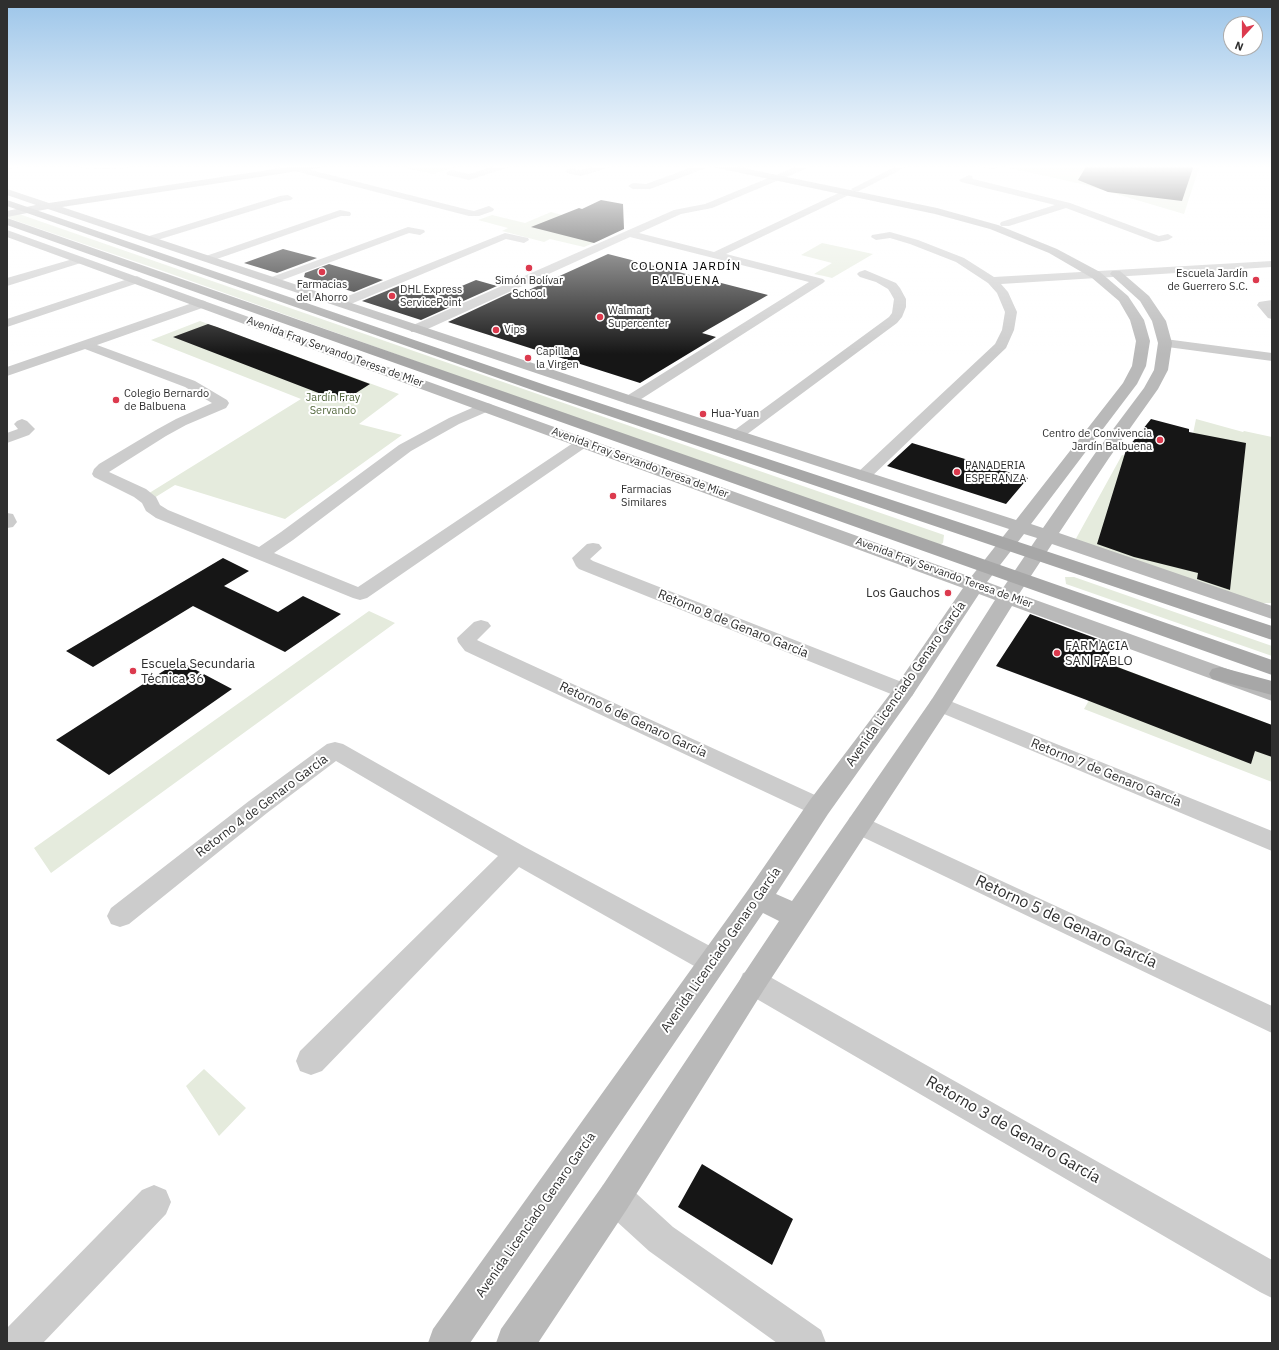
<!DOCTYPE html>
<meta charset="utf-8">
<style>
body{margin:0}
#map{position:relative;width:1279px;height:1350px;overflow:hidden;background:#fff;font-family:"IBM Plex Sans",sans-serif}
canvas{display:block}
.frame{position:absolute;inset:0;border:8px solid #2f2f2f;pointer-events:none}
.north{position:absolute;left:1223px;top:16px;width:40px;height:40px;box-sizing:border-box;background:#fff;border:1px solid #acacac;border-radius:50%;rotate:201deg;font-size:11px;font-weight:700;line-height:16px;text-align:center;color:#2f2f2f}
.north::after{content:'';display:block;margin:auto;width:14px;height:18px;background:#dc3a4e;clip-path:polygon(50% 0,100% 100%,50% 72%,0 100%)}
</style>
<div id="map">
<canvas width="1279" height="1350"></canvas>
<div class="frame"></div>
<div class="north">N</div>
</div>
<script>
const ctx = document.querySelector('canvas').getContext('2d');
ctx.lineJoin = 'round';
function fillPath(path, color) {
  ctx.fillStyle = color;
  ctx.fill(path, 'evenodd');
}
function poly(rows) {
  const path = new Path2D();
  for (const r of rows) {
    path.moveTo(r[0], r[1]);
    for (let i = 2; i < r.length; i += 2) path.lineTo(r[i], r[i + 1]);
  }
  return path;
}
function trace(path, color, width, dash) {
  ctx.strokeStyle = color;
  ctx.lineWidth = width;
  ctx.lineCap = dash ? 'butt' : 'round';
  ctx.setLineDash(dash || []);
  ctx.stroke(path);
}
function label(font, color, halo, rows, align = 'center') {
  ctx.font = font + ' "IBM Plex Sans",sans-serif';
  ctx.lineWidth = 4;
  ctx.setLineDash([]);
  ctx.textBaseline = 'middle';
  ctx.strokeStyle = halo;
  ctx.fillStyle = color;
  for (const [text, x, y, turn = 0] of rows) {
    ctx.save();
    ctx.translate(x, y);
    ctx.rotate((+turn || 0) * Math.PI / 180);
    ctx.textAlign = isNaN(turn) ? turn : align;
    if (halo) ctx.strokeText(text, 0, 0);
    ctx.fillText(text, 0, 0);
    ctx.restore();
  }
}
fillPath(poly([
 [416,165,447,165,456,167,433,174,406,168],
 [1009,165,1074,165,1147,174,1151,165,1200,165,1184,214,1086,185,1005,167],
 [551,212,573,218,554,226,605,238,584,247,550,239,544,242,502,231,508,228,478,220,492,215,525,223],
 [19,214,944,535,943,543,936,547,163,271,8,218,9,216],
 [822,243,841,247,873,254,832,278,824,276,814,274,832,263,801,255],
 [200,321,399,394,359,424,402,435,285,519,175,485,154,498,146,495,301,399,151,340],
 [1196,419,1243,432,1244,431,1272,437,1272,603,1256,603,1073,544,1122,455,1186,468],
 [1065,577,1074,577,1272,646,1272,656,1066,584],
 [369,611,395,623,51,873,34,848],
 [1110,664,1272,725,1272,782,1084,709],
 [204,1069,246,1108,219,1136,186,1086]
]), '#e5ebdd');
fillPath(poly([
 [1087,165,1194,165,1182,201,1108,192,1078,180],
 [601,200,623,204,624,229,594,243,531,227,579,208,582,209],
 [283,249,317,258,277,273,244,263],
 [608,254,768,295,702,333,716,337,640,383,448,322,514,291,522,293],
 [329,264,383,280,354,292,304,277,305,273],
 [476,280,497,286,421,320,362,301,401,285,438,296],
 [208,324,217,327,370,384,342,402,173,337],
 [1151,419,1189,429,1189,432,1246,443,1230,590,1197,579,1198,573,1134,557,1097,544,1126,450],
 [912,443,1028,478,1006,504,887,466],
 [223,558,249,571,224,586,278,612,303,596,341,614,285,652,193,606,93,667,66,651],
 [1030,614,1114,645,1104,662,1272,725,1272,757,1255,751,1251,764,1084,699,996,666],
 [179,661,232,689,109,775,56,740],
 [702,1164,793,1219,772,1265,678,1207]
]), '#161616');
fillPath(poly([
 [7,165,22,165,21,167,7,170,7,165],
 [79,165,130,165,126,168,106,169,83,168,79,165],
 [278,165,291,165,469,210,474,211,489,206,494,209,493,211,479,216,469,216,279,167,278,165],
 [499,165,511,165,510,167,469,180,448,175,446,173,451,170,469,174,499,165],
 [599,165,612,165,611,167,581,176,567,173,565,171,570,168,581,170,599,165],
 [698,165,710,165,709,167,650,189,633,189,628,186,633,183,646,184,698,165],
 [800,165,811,165,810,167,712,208,681,214,639,233,714,252,845,190,851,190,853,192,851,194,726,254,823,279,825,281,823,283,635,403,630,404,625,403,623,400,625,397,809,282,630,237,421,332,411,332,410,329,411,326,674,210,705,204,800,165],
 [899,165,910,165,859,191,853,191,851,189,899,165],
 [979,165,1000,165,999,167,992,169,980,167,979,165],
 [969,175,972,176,973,179,1070,203,1159,236,1168,234,1173,237,1168,240,1158,242,1154,241,1066,208,1009,226,1001,226,1000,224,1001,222,1055,205,961,182,959,180,969,175],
 [288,195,293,198,291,200,284,201,154,241,146,241,145,239,146,237,280,196,288,195],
 [340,210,350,212,351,214,350,216,341,216,211,261,203,261,201,259,203,257,340,210],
 [408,227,424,230,425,232,420,235,409,233,277,282,269,282,267,280,269,278,408,227],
 [890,232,918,240,964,258,994,277,1272,261,1272,267,1001,284,1008,292,1017,312,1014,330,1006,348,869,479,863,481,857,479,855,476,857,473,995,344,1002,330,1005,312,997,293,988,283,956,262,910,244,890,238,876,240,871,237,872,235,890,232],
 [505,233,528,238,529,240,524,243,506,239,346,306,342,307,338,306,336,303,338,300,505,233],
 [80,257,84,258,86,260,84,262,7,286,7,278,80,257],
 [865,270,896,283,900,288,906,299,906,307,902,317,897,323,742,438,737,440,732,438,729,435,732,432,889,317,892,313,894,299,890,292,888,289,876,282,860,277,857,274,859,272,865,270],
 [137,276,141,278,143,280,141,282,7,327,7,319,137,276],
 [201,300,205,301,207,304,205,307,97,345,195,381,227,400,229,403,228,405,226,408,186,425,166,436,109,472,146,489,156,497,160,505,168,510,259,547,281,532,399,445,449,418,481,404,486,403,491,404,493,407,491,410,459,424,411,451,293,540,274,553,358,587,579,439,584,437,589,439,592,442,589,445,367,598,360,600,353,598,156,518,146,511,142,503,134,497,94,477,92,474,94,469,99,464,156,430,176,419,212,403,185,387,85,349,7,376,7,367,201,300],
 [1272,300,1272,319,1268,318,1257,305,1259,302,1272,300],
 [1165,339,1272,353,1272,361,1160,346,1158,343,1160,340,1165,339],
 [22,419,27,421,35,429,29,435,7,443,7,433,18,429,14,424,17,421,22,419],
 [7,513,13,514,17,522,13,527,7,528,7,513],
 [593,543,599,544,602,548,590,559,593,561,912,686,915,691,912,696,904,698,896,696,579,569,576,566,572,558,587,544,593,543],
 [481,620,488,622,491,626,477,640,479,641,828,801,831,807,828,813,819,816,810,813,465,651,458,642,457,638,474,622,481,620],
 [940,697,1272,831,1272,851,932,709,929,704,932,699,940,697],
 [335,742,343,744,525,847,723,953,727,962,723,971,713,974,703,971,519,867,322,1071,311,1075,300,1071,296,1061,300,1051,498,856,336,761,267,813,129,924,120,927,111,924,107,916,111,908,249,801,327,744,335,742],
 [859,815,1272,1006,1272,1033,850,831,847,824,850,817,859,815],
 [753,970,763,973,1272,1260,1272,1298,1260,1292,743,991,739,982,743,973,753,970],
 [615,1180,627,1185,673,1227,821,1330,826,1343,777,1343,649,1251,603,1209,598,1197,603,1185,615,1180],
 [154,1185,166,1190,171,1202,166,1214,43,1343,7,1343,7,1328,142,1190,154,1185]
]), '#ccc');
fillPath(poly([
 [301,165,323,165,318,168,62,207,635,397,1016,520,1123,383,1132,366,1136,341,1130,320,1119,301,1092,278,1049,253,990,229,935,214,717,168,712,165,729,165,937,208,998,225,1057,249,1100,272,1128,296,1144,320,1150,341,1146,366,1137,384,1031,524,1043,528,1096,452,1144,388,1154,370,1158,343,1152,321,1140,301,1110,274,1112,271,1120,271,1149,296,1166,321,1172,343,1168,370,1158,389,1109,458,1059,533,1272,606,1272,619,1052,544,1019,594,1272,685,1272,701,1012,606,948,709,763,991,627,1209,538,1343,496,1343,501,1329,603,1185,779,921,763,913,470,1343,428,1343,433,1329,748,890,810,800,896,686,963,588,7,237,7,230,971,577,1009,529,625,403,48,209,7,217,7,211,36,205,7,195,7,189,49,203,301,165],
 [1024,534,1037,538,1003,588,987,582,1024,534],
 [979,594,995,600,932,699,792,901,776,894,828,814,912,696,979,594]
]), '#b9b9b9');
fillPath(poly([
 [7,200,548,386,1272,626,1272,640,538,392,7,206,7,200],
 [7,218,1272,660,1272,675,7,225,7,218],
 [1220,667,1272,681,1272,695,1212,679,1209,674,1212,669,1220,667]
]), '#a7a7a7');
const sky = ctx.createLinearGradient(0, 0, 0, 354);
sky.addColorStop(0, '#9cc5e9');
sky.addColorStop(0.47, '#fff');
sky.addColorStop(1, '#ffffff00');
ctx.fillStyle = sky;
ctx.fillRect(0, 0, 1279, 354);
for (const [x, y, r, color] of [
 [529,268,4,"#dc3a4e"],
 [322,272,4,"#dc3a4e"],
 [1256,280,4,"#dc3a4e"],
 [392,296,4,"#dc3a4e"],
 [600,317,4,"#dc3a4e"],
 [496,330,4,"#dc3a4e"],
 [528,358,4,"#dc3a4e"],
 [116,400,4,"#dc3a4e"],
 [703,414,4,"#dc3a4e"],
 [1160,440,4,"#dc3a4e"],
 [957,472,4,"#dc3a4e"],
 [613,496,4,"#dc3a4e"],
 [948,593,4,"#dc3a4e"],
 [1057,653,4,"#dc3a4e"],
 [133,671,4,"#dc3a4e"]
]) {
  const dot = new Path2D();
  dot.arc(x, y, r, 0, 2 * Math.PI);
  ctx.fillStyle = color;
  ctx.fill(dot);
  trace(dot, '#fff', 1.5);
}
label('11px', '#2f2f2f', '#fff', [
 ["Escuela Jardín",1248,274,"right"],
 ["de Guerrero S.C.",1248,287,"right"],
 ["Simón Bolívar",529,281,"center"],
 ["School",529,294,"center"],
 ["Farmacias",322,285,"center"],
 ["del Ahorro",322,298,"center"],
 ["DHL Express",400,290],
 ["ServicePoint",400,303],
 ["Walmart",608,311],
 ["Supercenter",608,324],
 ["Vips",504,330],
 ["Capilla a",536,352],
 ["la Virgen",536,365],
 ["Colegio Bernardo",124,394],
 ["de Balbuena",124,407],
 ["Hua-Yuan",711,414],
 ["Centro de Convivencia",1152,434,"right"],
 ["Jardín Balbuena",1152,447,"right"],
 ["PANADERIA",965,466],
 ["ESPERANZA",965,479],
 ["Farmacias",621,490],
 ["Similares",621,503]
], 'left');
label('11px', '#2f2f2f', '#fff', [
 ["Avenida Fray Servando Teresa de Mier",335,352,20],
 ["Avenida Fray Servando Teresa de Mier",640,463,20],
 ["Avenida Fray Servando Teresa de Mier",944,573,20]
]);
label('11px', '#54683e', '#fff', [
 ["Jardín Fray",333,398],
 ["Servando",333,411]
]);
ctx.letterSpacing = '1px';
label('12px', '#000', '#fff', [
 ["COLONIA JARDÍN",686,267],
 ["BALBUENA",686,281]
]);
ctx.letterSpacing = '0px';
label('13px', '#2f2f2f', '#fff', [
 ["Los Gauchos",940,593,"right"],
 ["FARMACIA",1065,646],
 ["SAN PABLO",1065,661],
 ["Escuela Secundaria",141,664],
 ["Técnica 36",141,679]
], 'left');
label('13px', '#2f2f2f', '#fff', [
 ["Retorno 8 de Genaro García",733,624,22],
 ["Avenida Licenciado Genaro García",906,684,-55],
 ["Retorno 6 de Genaro García",633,720,25],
 ["Retorno 7 de Genaro García",1106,773,22],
 ["Retorno 4 de Genaro García",262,806,-37],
 ["Avenida Licenciado Genaro García",721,950,-55],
 ["Avenida Licenciado Genaro García",536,1215,-55]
]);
label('16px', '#2f2f2f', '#fff', [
 ["Retorno 5 de Genaro García",1066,922,25],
 ["Retorno 3 de Genaro García",1013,1130,30]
]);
</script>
